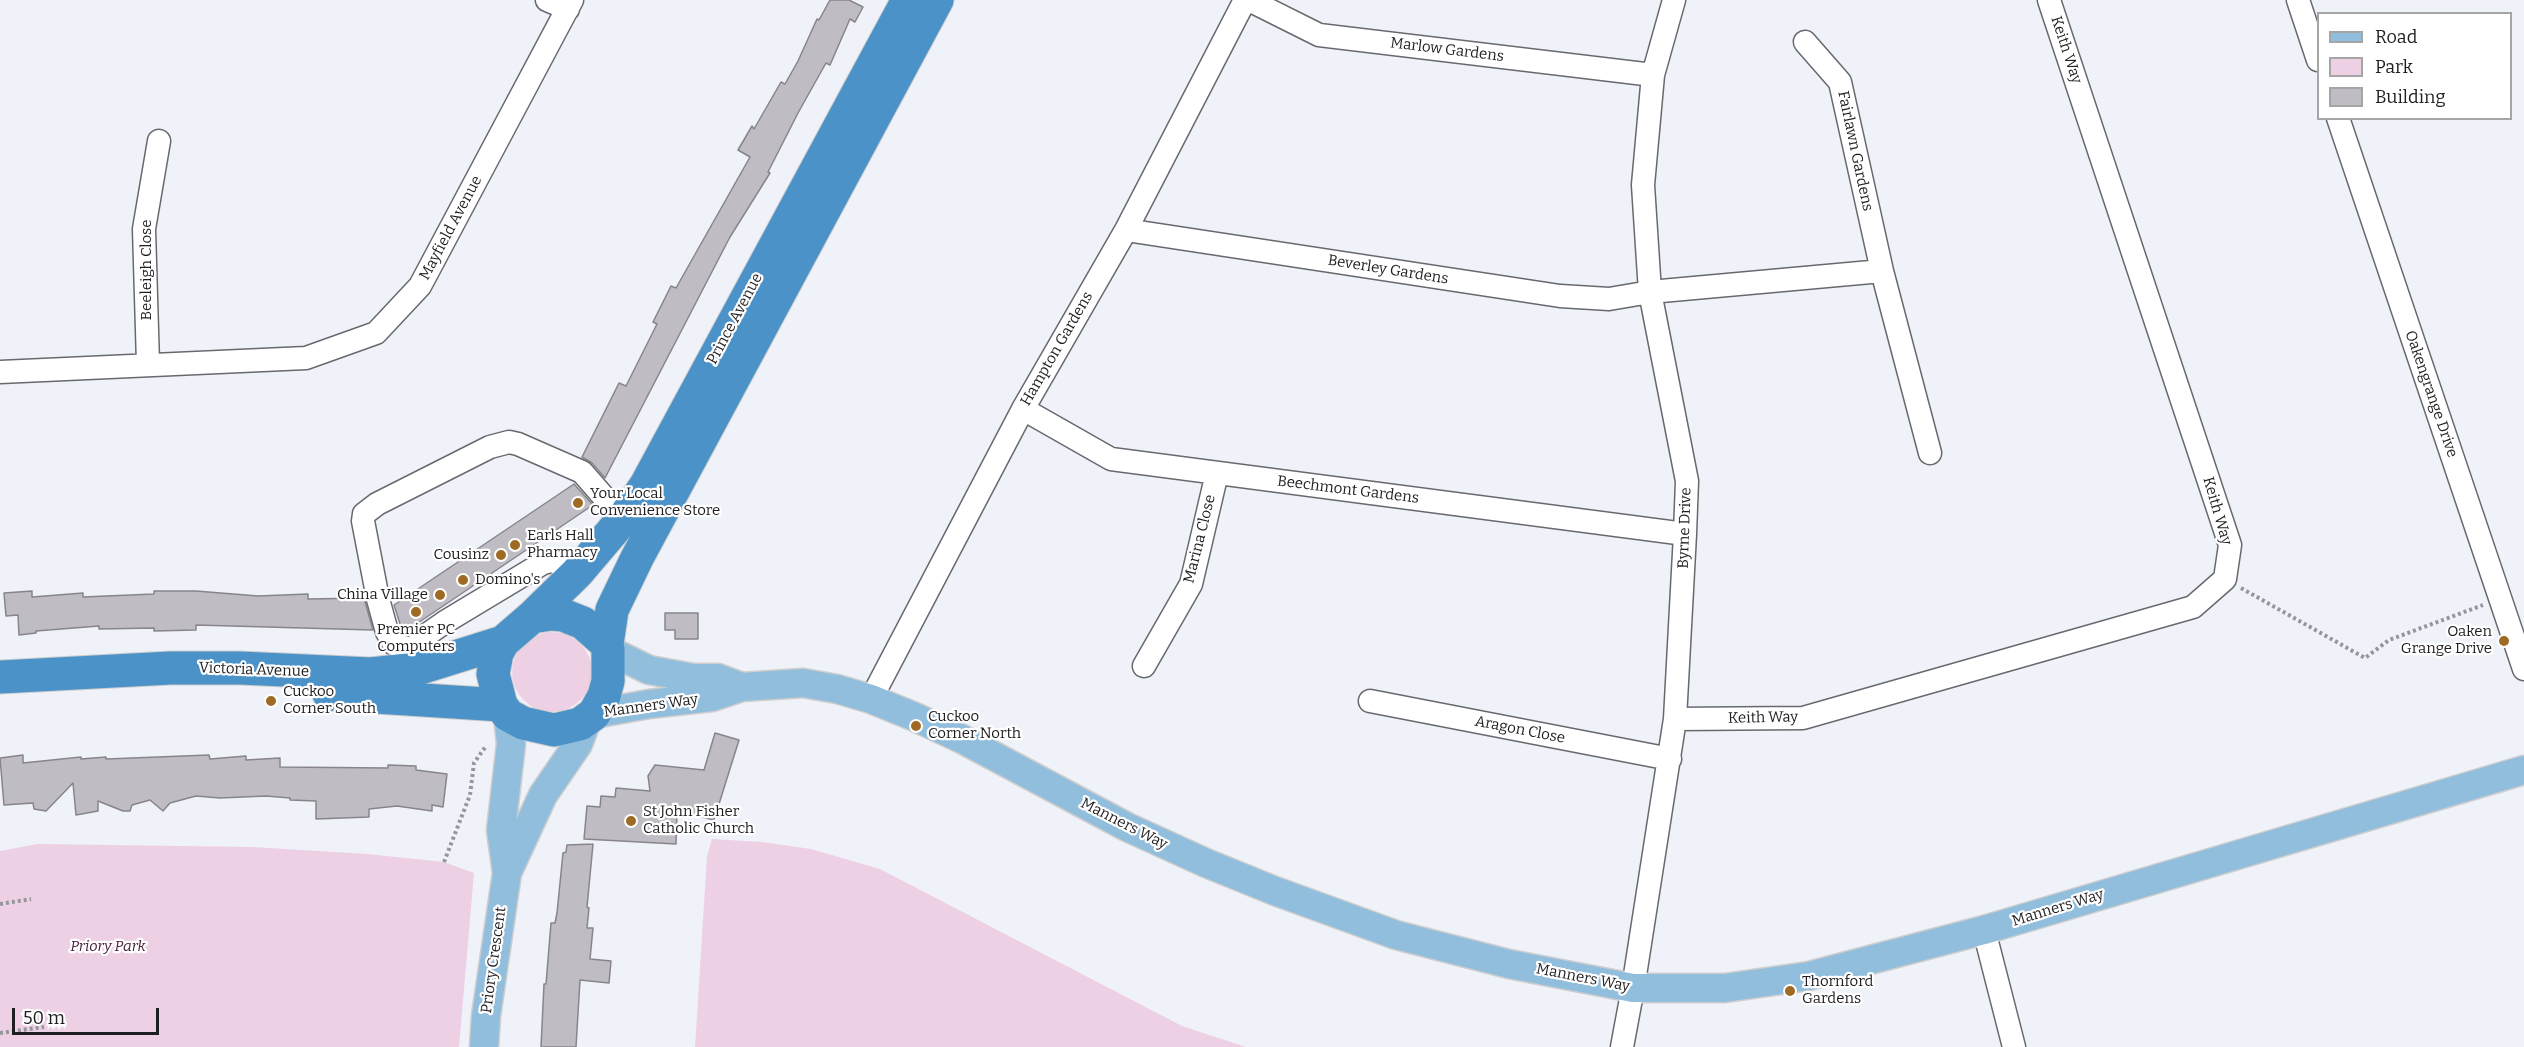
<!DOCTYPE html>
<style>
body{margin:0}
#map{position:relative;width:2524px;height:1047px;overflow:hidden;background:#f0f2f9;font-family:Bitter,serif}
canvas{display:block}
.legend{position:absolute;left:2317px;top:12px;width:195px;height:108px;box-sizing:border-box;background:#fff;border:2px solid #a5a5a6;margin:0;padding:8px 10px;list-style:none;font-size:18px;color:#1e1e21}
.legend li{display:flex;align-items:center;gap:12px;height:30px}
.legend b{width:30px;border:2px solid #a5a5a6}
.scale{position:absolute;left:12px;top:1008px;width:147px;height:27px;box-sizing:border-box;border:3px solid #1e1e21;border-top:0;padding-left:8px;font-size:18px;line-height:21px;white-space:nowrap;color:#1e1e21;-webkit-text-stroke:4px #fff;paint-order:stroke}
</style>
<div id="map">
<canvas width="2524" height="1047"></canvas>
<ul class="legend">
<li><b style="height:8px;background:#92bedd"></b>Road</li>
<li><b style="height:16px;background:#eed0e5"></b>Park</li>
<li><b style="height:16px;background:#bfbdc3"></b>Building</li>
</ul>
<div class="scale">50 m</div>
</div>
<script>
const ctx = document.querySelector('canvas').getContext('2d');
ctx.lineJoin = 'round';
function fillPath(path, color) {
  ctx.fillStyle = color;
  ctx.fill(path, 'evenodd');
}
function poly(rows) {
  const path = new Path2D();
  for (const r of rows) {
    if (r.length === 3) {
      path.moveTo(r[0] + r[2], r[1]);
      path.arc(r[0], r[1], r[2], 0, 2 * Math.PI);
      continue;
    }
    path.moveTo(r[0], r[1]);
    for (let i = 2; i < r.length; i += 2) path.lineTo(r[i], r[i + 1]);
  }
  return path;
}
function trace(path, color, width, dash) {
  ctx.strokeStyle = color;
  ctx.lineWidth = width;
  ctx.lineCap = dash ? 'butt' : 'round';
  ctx.setLineDash(dash || []);
  ctx.stroke(path);
}
function label(font, color, halo, rows, align = 'center') {
  ctx.font = font + ' Bitter,serif';
  ctx.lineWidth = 4.5;
  ctx.setLineDash([]);
  ctx.textBaseline = 'middle';
  ctx.strokeStyle = halo;
  ctx.fillStyle = color;
  for (const [text, x, y, turn = 0] of rows) {
    ctx.save();
    ctx.translate(x, y);
    ctx.rotate((+turn || 0) * Math.PI / 180);
    ctx.textAlign = isNaN(turn) ? turn : align;
    if (halo) ctx.strokeText(text, 0, 0);
    ctx.fillText(text, 0, 0);
    ctx.restore();
  }
}
fillPath(poly([
 [552,672,40],
 [712,839,762,842,811,849,880,869,1182,1026,1246,1047,695,1047,707,856],
 [38,844,253,847,367,854,444,862,474,873,459,1047,0,1047,0,851]
]), '#eed0e5');
const building = poly([
 [830,0,849,0,863,7,855,22,850,19,830,65,826,63,798,113,768,172,770,173,730,237,605,478,592,463,582,457,619,383,626,386,657,324,653,322,671,286,676,288,750,157,738,150,752,126,754,129,781,82,785,84,798,61,817,19,819,20,830,0],
 [574,484,593,505,403,633,394,605,574,484],
 [32,591,32,597,83,593,83,597,154,594,154,591,196,591,258,596,308,594,308,599,364,598,373,630,196,625,196,630,154,631,154,628,99,629,99,626,36,631,36,633,19,635,18,615,6,616,4,593,32,591],
 [665,613,698,613,698,639,675,639,675,630,665,630,665,613],
 [715,733,739,740,714,820,677,811,676,844,584,839,587,806,600,807,601,796,615,797,616,788,650,791,648,776,655,765,704,770,715,733],
 [23,755,23,763,81,757,81,759,106,757,106,759,209,755,210,759,246,756,246,760,280,758,280,767,388,768,388,765,416,766,416,770,447,774,443,807,432,805,432,811,397,806,369,809,369,817,316,819,316,801,290,800,290,798,266,796,220,798,196,796,170,803,163,811,150,800,132,805,130,811,123,811,98,801,98,811,76,815,73,783,46,811,34,809,33,803,4,805,0,758,23,755],
 [593,844,587,907,589,908,587,928,593,928,590,959,611,961,609,983,580,980,576,1047,541,1047,544,984,546,984,551,923,555,923,557,913,563,853,566,852,567,845,593,844]
]);
fillPath(building, '#bfbdc3');
trace(building, '#87858a', 1.5);
const minor = poly([
 [547,0,568,9],
 [1249,0,1319,35,1653,75],
 [2298,0,2318,60],
 [1805,42,1840,82,1882,271,1930,453],
 [2338,118,2524,669],
 [1126,230,1560,296,1609,299,1650,292,1882,271],
 [148,364,144,229,159,141],
 [0,372,306,358,376,333,420,286,572,0],
 [1023,409,1111,459,1685,534],
 [413,650,394,644,387,632,378,599,363,521,364,514,377,504,490,447,509,442,518,444,582,472,623,519],
 [413,650,422,638,445,622,543,563,551,561,568,566,577,573],
 [1144,666,1191,584,1217,473],
 [871,699,1023,409,1126,230,1245,0],
 [1370,701,1670,759],
 [1675,719,1803,718,2193,607,2225,579,2230,545,2049,0],
 [1984,930,2014,1047],
 [1622,1047,1633,988,1675,719,1685,534,1687,481,1650,292,1643,185,1653,75,1674,0]
]);
const major = poly([
 [608,650,649,670,693,678,718,678,742,687],
 [594,714,649,704,712,697,742,687,803,683,837,689,871,699,915,717,962,739,1127,827,1206,863,1275,891,1396,935,1509,964,1633,988,1725,988,1809,976,1984,930,2524,770],
 [507,873,501,830,511,744,508,715],
 [484,1047,486,1016,507,873,543,795,578,744,587,720]
]);
const highway = poly([
 [551,614,563,615,583,623,607,644,608,650,608,681,604,696,594,714,580,724,554,730,523,723,508,715,501,705,493,674,497,653,503,642,532,617,551,614],
 [532,617,577,573,623,519,646,485,908,0],
 [607,644,612,610,637,558,937,0],
 [0,677,170,668,240,668,371,674,417,669,503,642],
 [329,694,501,705]
]);
trace(minor, '#68696f', 25);
trace(major, '#cecece', 31);
trace(highway, '#cecece', 35);
trace(poly([
 [2241,588,2365,658,2389,640,2483,605],
 [444,862,470,795,474,763,486,746],
 [0,904,31,899],
 [0,1033,44,1027]
]), '#95969b', 4, [3, 3]);
trace(minor, '#fff', 22);
trace(major, '#92bedd', 28);
trace(highway, '#4a92c7', 33);
for (const [x, y, r, color] of [
 [578,503,6,"#9f6a23"],
 [515,545,6,"#9f6a23"],
 [501,555,6,"#9f6a23"],
 [463,580,6,"#9f6a23"],
 [440,595,6,"#9f6a23"],
 [416,612,6,"#9f6a23"],
 [2504,641,6,"#9f6a23"],
 [271,701,6,"#9f6a23"],
 [916,726,6,"#9f6a23"],
 [631,821,6,"#9f6a23"],
 [1790,991,6,"#9f6a23"]
]) {
  const dot = new Path2D();
  dot.arc(x, y, r, 0, 2 * Math.PI);
  ctx.fillStyle = color;
  ctx.fill(dot);
  trace(dot, '#fff', 2);
}
label('15px', '#1e1e21', '#fff', [
 ["Marlow Gardens",1447,50,7],
 ["Keith Way",2066,50,72],
 ["Fairlawn Gardens",1855,151,78],
 ["Mayfield Avenue",451,228,-62],
 ["Beeleigh Close",147,270,-90],
 ["Beverley Gardens",1388,270,9],
 ["Prince Avenue",735,319,-62],
 ["Hampton Gardens",1057,349,-60],
 ["Oakengrange Drive",2431,394,71],
 ["Beechmont Gardens",1348,490,7],
 ["Keith Way",2217,511,74],
 ["Byrne Drive",1685,528,-88],
 ["Marina Close",1200,539,-76],
 ["Victoria Avenue",254,670,2],
 ["Manners Way",651,706,-8],
 ["Keith Way",1763,718,-1],
 ["Aragon Close",1520,730,11],
 ["Manners Way",1124,824,27],
 ["Manners Way",2058,908,-17],
 ["Priory Crescent",494,960,-82],
 ["Manners Way",1583,978,11]
]);
label('15px', '#1e1e21', '#fff', [
 ["Your Local",590,494],
 ["Convenience Store",590,511],
 ["Earls Hall",527,536],
 ["Pharmacy",527,553],
 ["Cousinz",489,555,"right"],
 ["Domino's",475,580],
 ["China Village",428,595,"right"],
 ["Premier PC",416,630,"center"],
 ["Computers",416,647,"center"],
 ["Oaken",2492,632,"right"],
 ["Grange Drive",2492,649,"right"],
 ["Cuckoo",283,692],
 ["Corner South",283,709],
 ["Cuckoo",928,717],
 ["Corner North",928,734],
 ["St John Fisher",643,812],
 ["Catholic Church",643,829],
 ["Thornford",1802,982],
 ["Gardens",1802,999]
], 'left');
label('italic 15px', '#47203e', '#fff', [
 ["Priory Park",108,947]
]);
</script>
